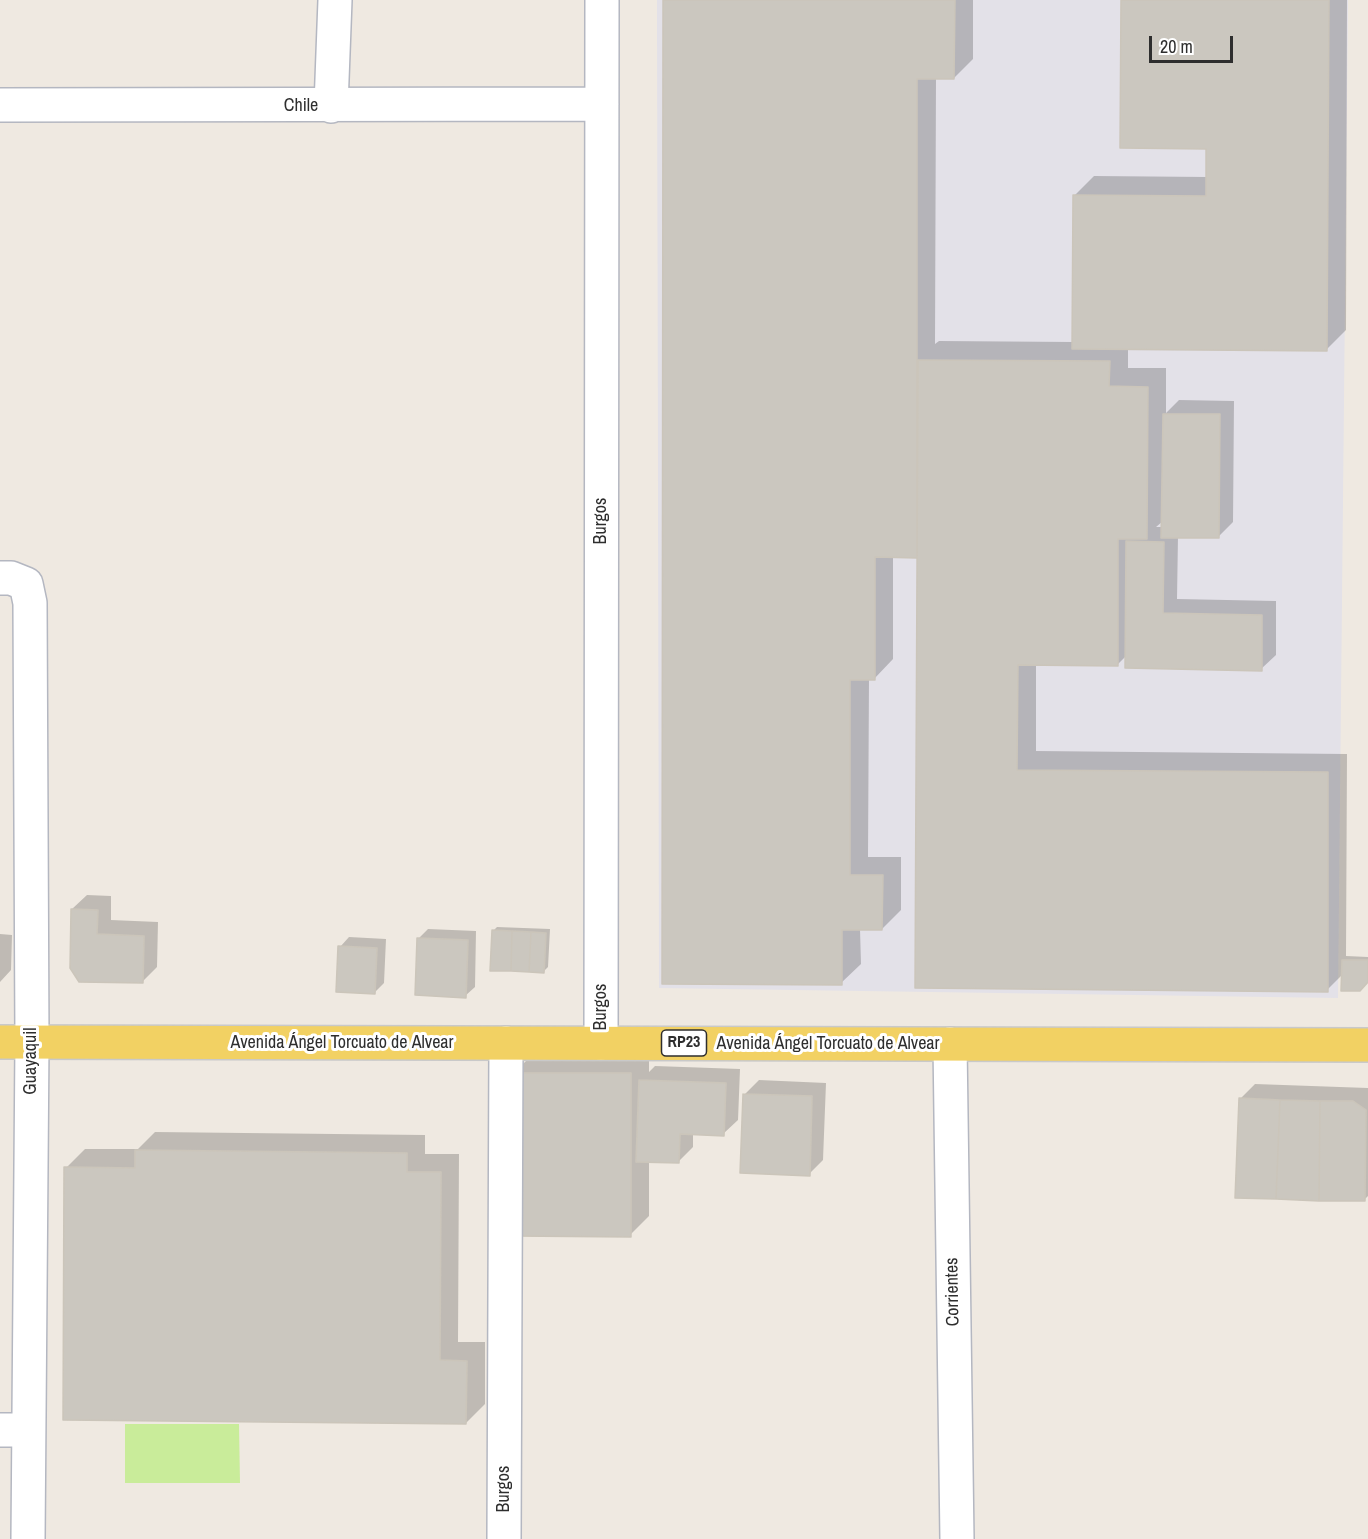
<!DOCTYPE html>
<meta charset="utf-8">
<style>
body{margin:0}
#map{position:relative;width:1368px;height:1539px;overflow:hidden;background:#efe9e1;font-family:"Archivo Narrow",sans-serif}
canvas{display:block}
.scale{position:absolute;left:1149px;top:36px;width:84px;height:27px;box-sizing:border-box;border:3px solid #2e2e2e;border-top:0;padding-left:8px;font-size:18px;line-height:21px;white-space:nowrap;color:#2e2e2e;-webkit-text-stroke:4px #fff;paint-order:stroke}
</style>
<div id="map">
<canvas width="1368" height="1539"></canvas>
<div class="scale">20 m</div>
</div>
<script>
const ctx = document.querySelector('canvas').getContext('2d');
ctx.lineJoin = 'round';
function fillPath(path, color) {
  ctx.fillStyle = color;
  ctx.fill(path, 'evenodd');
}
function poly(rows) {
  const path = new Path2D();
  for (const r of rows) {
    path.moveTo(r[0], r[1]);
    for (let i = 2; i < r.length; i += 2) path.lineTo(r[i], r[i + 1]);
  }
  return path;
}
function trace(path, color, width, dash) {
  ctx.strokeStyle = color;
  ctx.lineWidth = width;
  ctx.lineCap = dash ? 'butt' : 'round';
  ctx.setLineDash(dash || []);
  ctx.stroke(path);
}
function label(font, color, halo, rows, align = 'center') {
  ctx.font = font + ' "Archivo Narrow",sans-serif';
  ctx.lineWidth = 6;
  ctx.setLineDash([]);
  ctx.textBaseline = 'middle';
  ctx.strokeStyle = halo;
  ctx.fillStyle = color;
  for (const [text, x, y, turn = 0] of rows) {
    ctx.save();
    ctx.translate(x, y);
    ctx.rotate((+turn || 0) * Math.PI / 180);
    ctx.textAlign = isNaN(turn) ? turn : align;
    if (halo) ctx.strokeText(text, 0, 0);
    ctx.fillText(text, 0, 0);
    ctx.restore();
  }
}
fillPath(poly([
 [657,0,1348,0,1338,998,659,988]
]), '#e3e1e8');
fillPath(poly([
 [125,1424,239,1424,240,1483,125,1483]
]), '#c9ec9a');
fillPath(poly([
 [665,0,973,0,973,59,954,78,936,78,935,344,939,341,1074,342,1075,195,1094,176,1208,177,1208,147,1122,0,1347,0,1346,330,1327,349,1128,348,1128,368,1166,368,1166,413,1179,400,1234,401,1233,522,1218,537,1178,536,1177,599,1276,601,1276,655,1261,669,1126,656,1117,665,1036,664,1036,751,1347,754,1346,956,1368,957,1368,981,1343,974,1327,990,917,986,919,556,893,556,893,659,874,679,869,678,868,857,901,857,901,910,882,929,860,929,861,964,841,983],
 [1163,521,1163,527,1156,527],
 [87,895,111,896,111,920,158,922,157,967,142,982,72,909],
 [497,927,550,929,548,967,544,971,493,931],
 [428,929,476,931,475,987,465,996,419,938],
 [0,934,12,935,11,970,0,982],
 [349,937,386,939,384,983,374,993,340,947],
 [533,1054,649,1055,649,1072,655,1066,740,1069,738,1120,723,1134,693,1133,693,1147,678,1162,649,1161,649,1216,630,1235,514,1073],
 [759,1080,826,1083,823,1160,809,1174,745,1094],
 [1255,1084,1368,1088,1368,1196,1364,1200,1241,1098],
 [155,1132,425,1135,425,1154,459,1154,458,1342,485,1342,485,1404,466,1423,66,1168,85,1149,138,1149]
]), '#0003');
const building = poly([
 [663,0,955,0,954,79,917,79,917,558,875,557,875,680,850,680,850,875,883,875,882,930,842,930,842,985,662,984,663,0],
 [1121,0,1329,0,1327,351,1072,349,1073,195,1206,196,1206,149,1120,148,1121,0],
 [918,360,1110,361,1109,386,1148,387,1147,539,1118,539,1118,666,1018,665,1017,770,1328,772,1328,992,915,988,918,360],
 [1163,414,1220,414,1219,538,1161,538,1163,414],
 [1126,541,1164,542,1163,613,1262,615,1262,671,1125,668,1126,541],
 [71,909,98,910,97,934,144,936,143,983,79,982,70,968,71,909],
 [492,930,512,931,511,971,490,971,492,930],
 [512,931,531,932,529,972,511,971,512,931],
 [531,932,546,933,544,973,529,972,531,932],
 [417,938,468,940,466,998,415,995,417,938],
 [338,946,377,948,375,994,336,992,338,946],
 [1342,960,1368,960,1368,982,1360,991,1341,991,1342,960],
 [512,1073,631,1073,631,1237,512,1236,512,1073],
 [639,1080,726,1083,724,1136,680,1134,679,1163,636,1162,639,1080],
 [743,1094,812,1096,810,1176,740,1173,743,1094],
 [1239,1098,1280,1100,1276,1199,1235,1198,1239,1098],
 [1280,1100,1320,1101,1319,1201,1276,1199,1280,1100],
 [1320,1101,1353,1101,1366,1110,1365,1201,1319,1201,1320,1101],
 [135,1150,407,1153,407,1172,441,1172,440,1360,467,1361,466,1424,63,1420,64,1167,135,1168,135,1150]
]);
fillPath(building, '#cbc7bf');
trace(building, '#cbc5ba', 1.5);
const minor = poly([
 [0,105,602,104],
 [331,106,335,0],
 [0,578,11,578,26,584,30,603,32,1042,28,1539],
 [601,1043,602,0],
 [950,1044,957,1539],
 [0,1430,27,1430],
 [504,1539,506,1043]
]);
const major = poly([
 [0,1042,1368,1045]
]);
trace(minor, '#b4b7c1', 36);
trace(major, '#c9c9c9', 36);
trace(minor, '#fff', 33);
trace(major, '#f2d163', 33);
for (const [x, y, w] of [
 [684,1043,45]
]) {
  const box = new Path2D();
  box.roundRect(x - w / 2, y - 13, w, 26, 4.5);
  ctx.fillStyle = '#fff';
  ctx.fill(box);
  trace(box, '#2e2e2e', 1.5);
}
label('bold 16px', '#2e2e2e', null, [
 ["RP23",684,1043]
]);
label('18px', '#2e2e2e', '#fff', [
 ["Chile",301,106],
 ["Burgos",601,521,-90],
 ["Burgos",601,1007,-90],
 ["Avenida Ángel Torcuato de Alvear",342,1043],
 ["Avenida Ángel Torcuato de Alvear",828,1044],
 ["Guayaquil",31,1061,-90],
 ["Corrientes",953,1292,-91],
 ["Burgos",504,1489,-90]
]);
</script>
